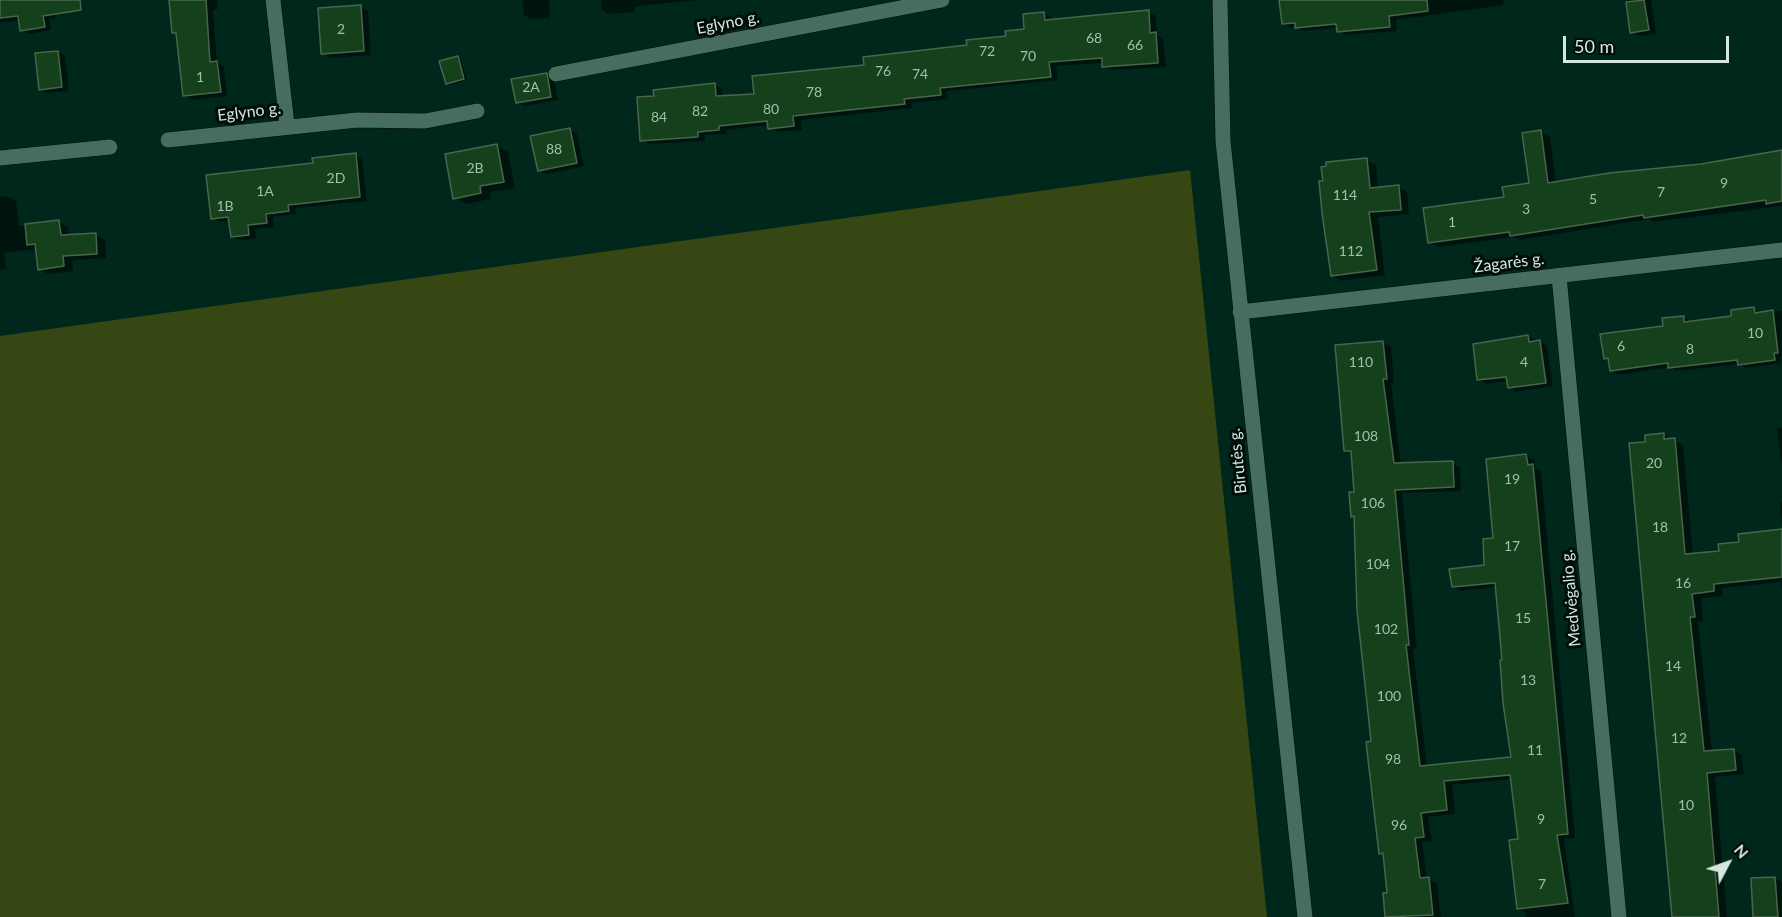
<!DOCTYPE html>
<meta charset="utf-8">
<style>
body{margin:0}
#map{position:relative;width:1782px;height:917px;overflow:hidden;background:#00271c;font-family:Lato,sans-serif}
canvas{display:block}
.north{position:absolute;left:1698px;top:833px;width:60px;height:60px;-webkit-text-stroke:4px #010d08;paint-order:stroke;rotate:49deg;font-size:16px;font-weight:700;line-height:24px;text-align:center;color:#d4e8df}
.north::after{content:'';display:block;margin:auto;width:21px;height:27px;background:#d4e8df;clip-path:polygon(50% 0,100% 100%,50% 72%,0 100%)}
.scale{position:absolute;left:1563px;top:36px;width:166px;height:27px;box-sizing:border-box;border:3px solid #d4e8df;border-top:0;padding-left:8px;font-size:18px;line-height:21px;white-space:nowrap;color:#d4e8df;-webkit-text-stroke:4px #010d08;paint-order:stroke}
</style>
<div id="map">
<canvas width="1782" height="917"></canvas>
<div class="north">N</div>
<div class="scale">50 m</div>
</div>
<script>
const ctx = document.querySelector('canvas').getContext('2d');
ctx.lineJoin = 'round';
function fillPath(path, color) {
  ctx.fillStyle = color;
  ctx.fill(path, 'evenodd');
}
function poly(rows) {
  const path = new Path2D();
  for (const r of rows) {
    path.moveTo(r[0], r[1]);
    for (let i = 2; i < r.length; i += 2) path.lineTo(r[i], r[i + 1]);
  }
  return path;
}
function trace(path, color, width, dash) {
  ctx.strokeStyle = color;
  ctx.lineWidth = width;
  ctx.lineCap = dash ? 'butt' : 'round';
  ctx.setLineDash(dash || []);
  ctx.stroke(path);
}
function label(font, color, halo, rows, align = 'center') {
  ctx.font = font + ' Lato,sans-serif';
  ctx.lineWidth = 6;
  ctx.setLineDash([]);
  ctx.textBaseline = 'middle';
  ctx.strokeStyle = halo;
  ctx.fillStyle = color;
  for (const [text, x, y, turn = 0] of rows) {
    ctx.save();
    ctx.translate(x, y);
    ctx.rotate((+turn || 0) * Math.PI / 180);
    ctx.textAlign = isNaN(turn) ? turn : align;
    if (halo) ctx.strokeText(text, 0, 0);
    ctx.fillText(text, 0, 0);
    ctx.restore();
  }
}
fillPath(poly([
 [1190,170,1267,917,0,917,0,336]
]), '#364713');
fillPath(poly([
 [0,0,54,0,56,18,49,19,51,30,29,34,22,30,20,20,0,23],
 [171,0,217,0,218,9,213,10,217,62,224,67,227,96,191,100,184,95],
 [522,0,549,0,550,18,531,19,524,15],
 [601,0,699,0,647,5,635,7,635,12,609,14,602,10],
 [1281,0,1507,0,1503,0,1504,5,1396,20,1397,31,1346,35,1338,28,1304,31,1297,27,1291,28,1283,24],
 [1627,0,1651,0,1656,34,1639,36,1631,32],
 [360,6,368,11,371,55,330,58,323,53],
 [1148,12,1156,16,1157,35,1163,38,1166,67,1112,70,1104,66,1104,63,1056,66,1058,80,947,91,948,99,911,103,912,108,801,120,802,130,777,132,769,125,726,130,727,134,705,135,705,141,649,144,641,140,656,97,715,85,722,89,723,97,755,96,865,66,1007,37,1026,30,1044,13,1052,18,1052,21],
 [58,52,65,56,69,91,47,93,40,89],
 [458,57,461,59,467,80,450,85,447,83],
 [546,74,554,79,558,100,524,106,517,102],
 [569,130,577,134,584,166,546,174,539,170],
 [1541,132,1550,137,1556,183,1782,152,1782,206,1653,222,1649,219,1519,240,1514,237,1438,247,1430,242,1531,185],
 [496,145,508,152,515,188,490,192,491,199,466,204,455,198],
 [355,155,362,159,367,201,295,208,296,214,273,217,274,227,255,229,256,239,239,240,232,236,230,221,220,222,213,218,315,164],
 [1367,160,1376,165,1378,188,1399,187,1407,192,1409,214,1378,217,1385,275,1341,281,1332,275],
 [7,196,16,201,19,226,59,222,68,227,69,236,96,235,105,240,106,258,72,260,73,271,48,274,39,269,37,249,4,253,6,269,0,270,0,197],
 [1753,309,1761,313,1782,311,1781,363,1746,368,1739,364,1677,371,1670,367,1618,375,1611,370,1610,361,1605,358,1683,317,1691,321,1733,317],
 [1528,336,1547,346,1553,386,1516,392,1509,387,1508,381,1486,384,1479,380],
 [1383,342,1391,347,1394,383,1391,383,1401,465,1452,463,1460,468,1461,491,1402,493,1417,649,1413,649,1427,766,1512,758,1497,587,1461,591,1453,587,1485,566,1526,456,1534,460,1535,467,1541,471,1575,838,1564,839,1575,917,1526,917,1525,912,1518,908,1520,840,1512,779,1452,785,1455,814,1428,817,1432,841,1422,842,1427,879,1437,883,1441,917,1387,917,1385,895,1388,894,1385,856,1380,853,1356,518,1352,516,1356,493,1353,455,1346,450],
 [1777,428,1782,428,1782,466],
 [1663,434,1683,445,1693,555,1721,552,1782,531,1782,595,1781,582,1722,588,1723,596,1701,598,1703,621,1698,622,1712,752,1734,750,1742,755,1744,774,1715,777,1727,917,1672,917,1647,443],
 [1780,502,1782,502,1782,526],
 [1775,878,1782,882,1782,917,1756,917]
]), '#0007');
const building = poly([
 [0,0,80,0,81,10,43,16,45,27,20,31,18,16,0,18,0,0],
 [169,0,206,0,210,62,217,61,221,92,183,96,176,33,172,33,169,0],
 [1279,0,1427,0,1428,11,1389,16,1390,27,1337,32,1336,24,1295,28,1295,23,1282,24,1279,0],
 [1644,0,1649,30,1630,33,1626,2,1644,0],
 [361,5,364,51,321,54,318,8,361,5],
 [1149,10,1150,33,1156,32,1158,63,1102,67,1102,58,1049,62,1051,77,940,88,941,95,904,99,905,104,793,116,794,126,768,129,767,121,719,126,719,130,698,132,698,137,640,141,637,97,654,96,653,90,715,83,716,96,754,94,752,76,864,65,863,57,967,45,966,40,1006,36,1005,31,1024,29,1023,14,1044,12,1045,20,1149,10],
 [58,51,62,87,39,90,35,53,58,51],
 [458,56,464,79,446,84,439,61,458,56],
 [547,73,551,97,516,103,511,79,547,73],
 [570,128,577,163,538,171,530,136,570,128],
 [1541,130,1548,183,1609,173,1701,164,1782,150,1782,201,1766,204,1766,200,1644,218,1643,215,1510,236,1509,232,1428,243,1423,208,1504,197,1502,187,1529,183,1522,133,1541,130],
 [497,144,504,182,480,186,481,193,453,199,445,154,497,144],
 [356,153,360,197,288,205,289,211,266,214,267,223,248,225,249,235,231,237,228,217,211,219,206,175,313,163,312,158,356,153],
 [1367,158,1370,188,1399,185,1401,210,1369,212,1377,270,1331,276,1322,213,1319,181,1323,181,1321,167,1326,166,1326,162,1367,158],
 [59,220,61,235,96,233,97,254,63,256,64,266,38,270,35,244,27,245,25,224,59,220],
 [1754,307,1755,313,1773,310,1778,353,1774,353,1775,360,1738,365,1737,360,1668,368,1668,363,1610,371,1608,358,1604,359,1600,334,1663,326,1662,318,1684,316,1684,322,1731,316,1731,310,1754,307],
 [1528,335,1529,342,1540,340,1546,383,1508,388,1506,377,1477,380,1473,344,1528,335],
 [1383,341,1387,379,1383,379,1394,463,1453,461,1454,487,1395,490,1409,645,1406,645,1420,766,1511,757,1503,703,1500,660,1502,660,1495,583,1452,587,1449,569,1484,565,1483,539,1493,538,1486,459,1526,454,1528,465,1533,464,1568,834,1557,835,1568,903,1517,909,1509,840,1518,839,1510,775,1444,781,1447,810,1421,813,1424,837,1415,838,1420,878,1429,877,1433,915,1385,917,1383,893,1387,893,1383,853,1379,854,1366,742,1371,741,1357,610,1354,516,1351,517,1349,492,1354,492,1351,451,1344,451,1335,345,1383,341],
 [1664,433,1664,439,1675,438,1685,554,1719,551,1718,544,1739,542,1738,534,1782,529,1782,577,1714,584,1714,591,1692,594,1695,617,1690,617,1704,751,1734,749,1736,770,1707,773,1719,917,1672,917,1629,443,1645,442,1645,435,1664,433],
 [1775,877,1778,917,1753,917,1751,878,1775,877]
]);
fillPath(building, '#15401c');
trace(building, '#4a654c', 1.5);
const minor = poly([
 [273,0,287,125],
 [1220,0,1223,141,1305,917],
 [556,74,942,0],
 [168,140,357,120,425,121,477,111],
 [0,158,110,147],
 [1559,276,1619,917],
 [1240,312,1782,250]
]);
trace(minor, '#000e08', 16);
trace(minor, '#476d5e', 15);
label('14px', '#a4beae', null, [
 ["2",341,29],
 ["68",1094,38],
 ["66",1135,45],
 ["72",987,51],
 ["70",1028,56],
 ["76",883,71],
 ["74",920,74],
 ["1",200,77],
 ["2A",531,87],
 ["78",814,92],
 ["80",771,109],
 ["82",700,111],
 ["84",659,117],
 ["88",554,149],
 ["2B",475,168],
 ["2D",336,178],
 ["9",1724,183],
 ["1A",265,191],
 ["7",1661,192],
 ["114",1345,195],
 ["5",1593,199],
 ["1B",225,206],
 ["3",1526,209],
 ["1",1452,222],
 ["112",1351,251],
 ["10",1755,333],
 ["6",1621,346],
 ["8",1690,349],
 ["110",1361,362],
 ["4",1524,362],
 ["108",1366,436],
 ["20",1654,463],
 ["19",1512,479],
 ["106",1373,503],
 ["18",1660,527],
 ["17",1512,546],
 ["104",1378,564],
 ["16",1683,583],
 ["15",1523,618],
 ["102",1386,629],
 ["14",1673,666],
 ["13",1528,680],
 ["100",1389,696],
 ["12",1679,738],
 ["11",1535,750],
 ["98",1393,759],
 ["10",1686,805],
 ["9",1541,819],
 ["96",1399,825],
 ["7",1542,884]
]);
label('16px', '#d4e8df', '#010d08', [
 ["Eglyno g.",728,23,-11],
 ["Eglyno g.",249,112,-7],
 ["Žagarės g.",1509,263,-7],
 ["Birutės g.",1238,461,-96],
 ["Medvėgalio g.",1571,598,-95]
]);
</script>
